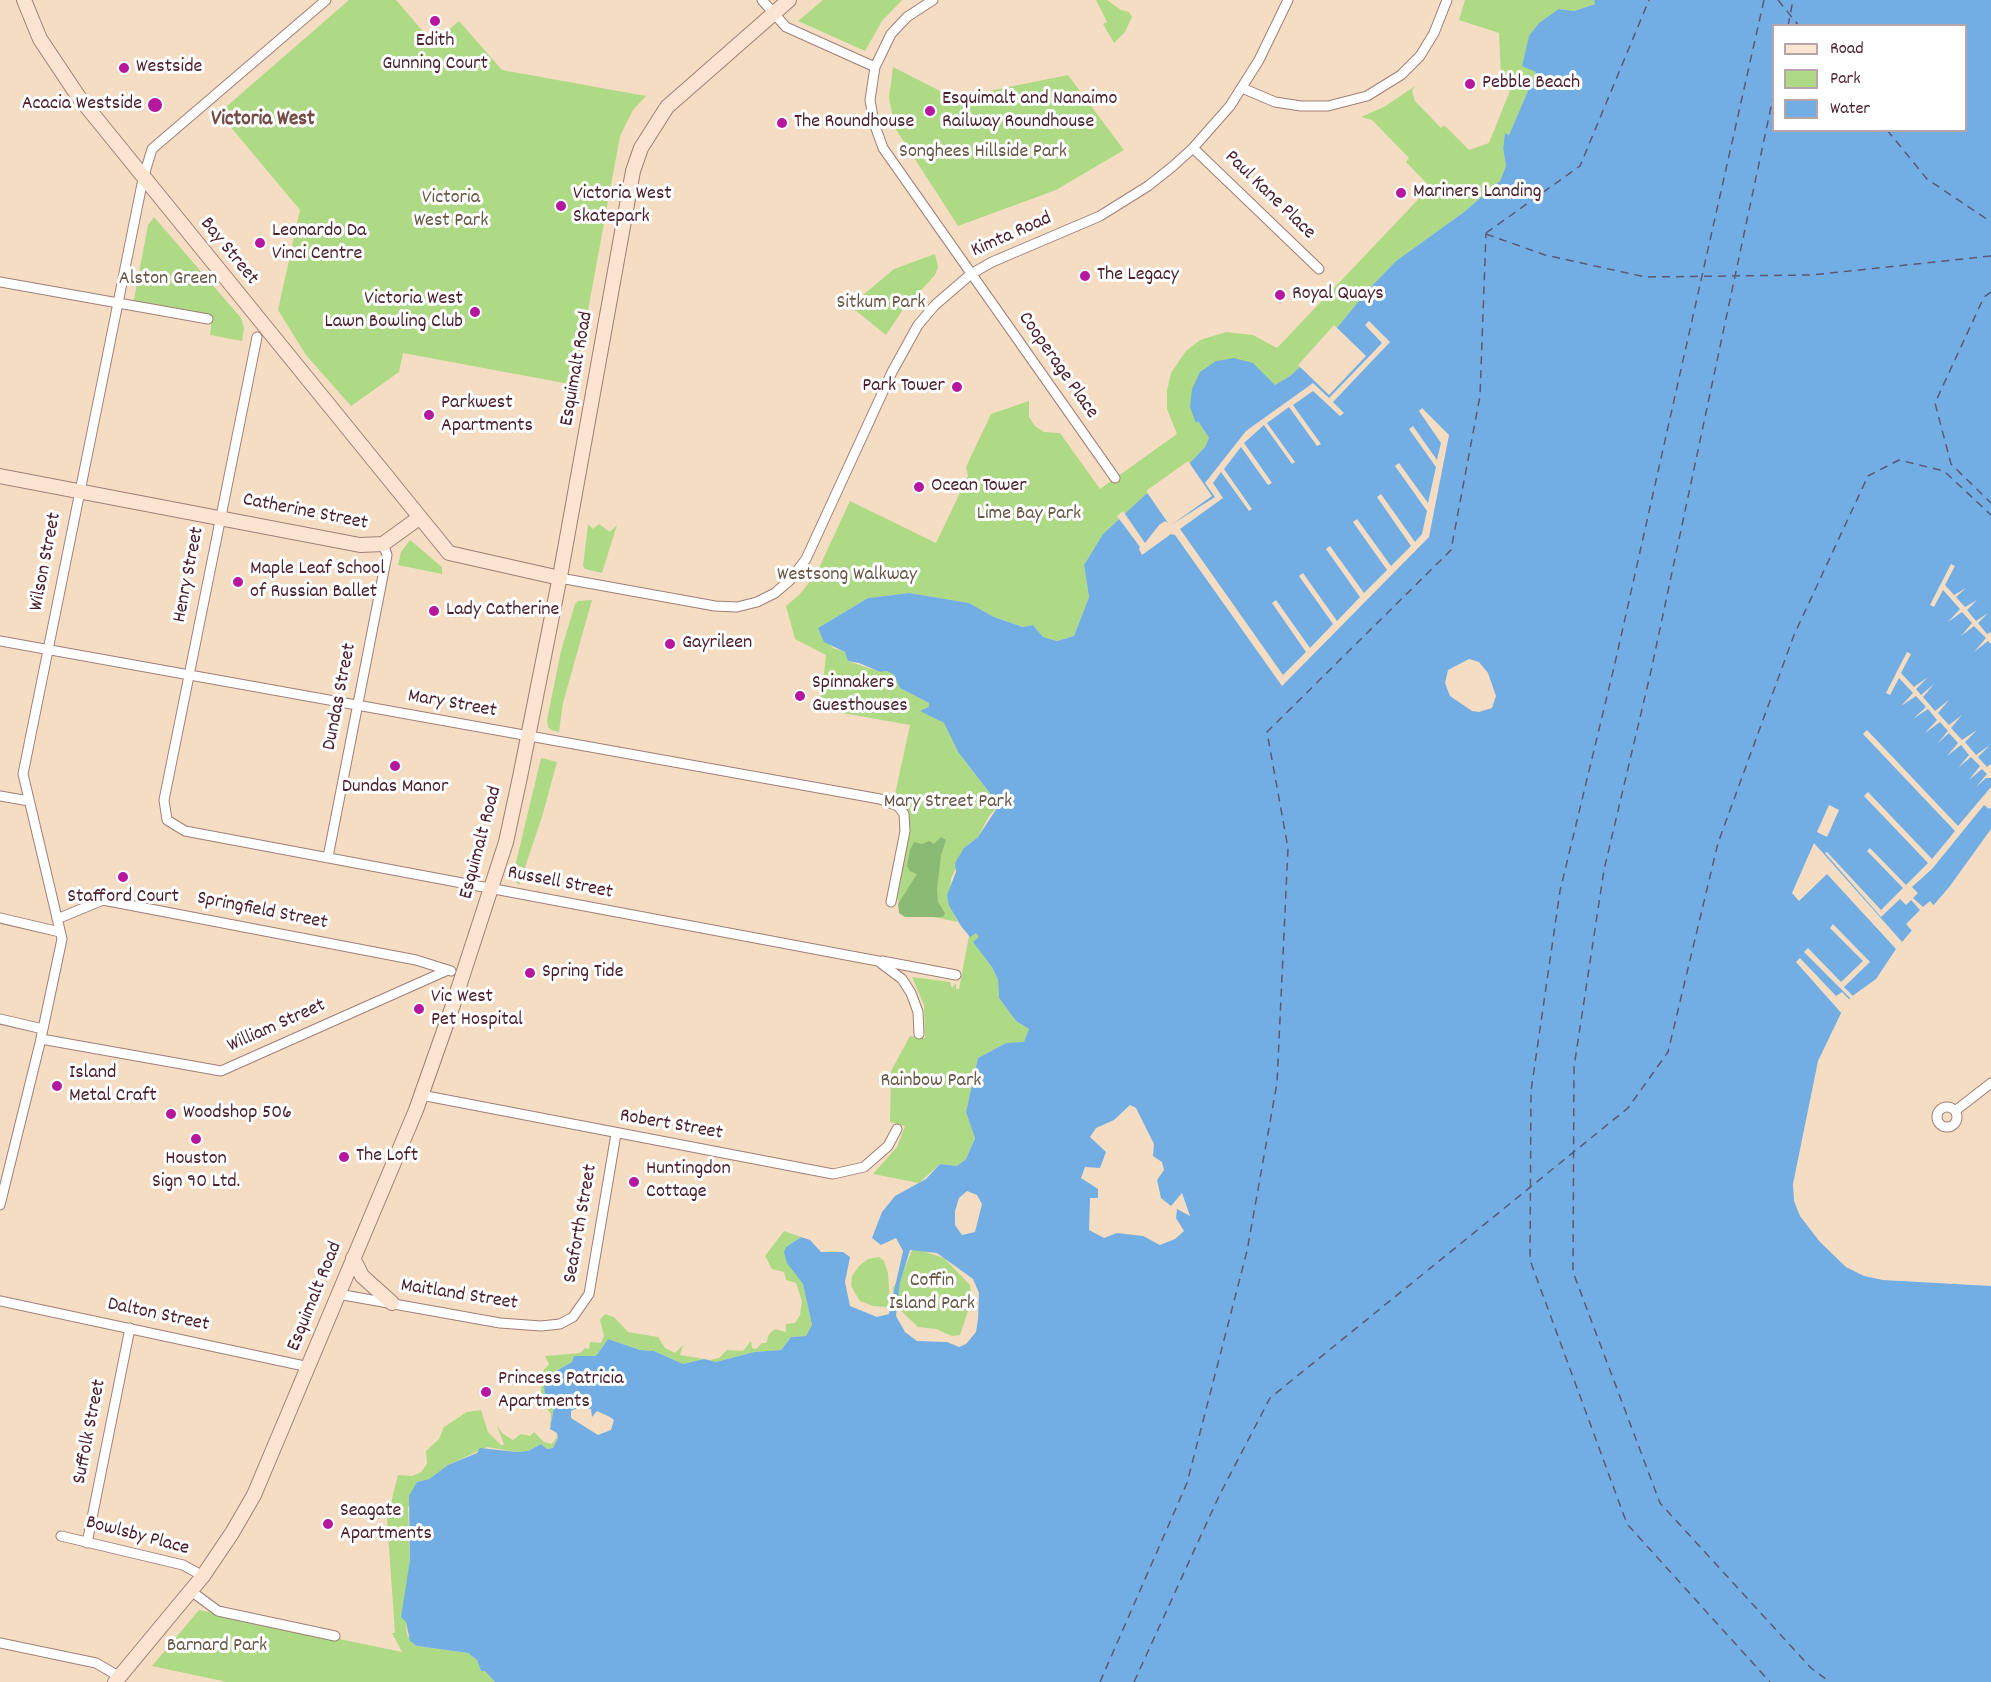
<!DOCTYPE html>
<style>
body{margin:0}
#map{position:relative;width:1991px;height:1682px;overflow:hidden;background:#f5ddc3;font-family:Dekko,sans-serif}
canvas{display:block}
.legend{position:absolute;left:1772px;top:24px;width:195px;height:108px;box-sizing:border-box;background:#fff;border:2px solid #b7a5aa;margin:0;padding:8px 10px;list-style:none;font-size:18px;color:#4a1f2b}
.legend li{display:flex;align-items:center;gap:12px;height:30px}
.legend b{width:30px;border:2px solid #b7a5aa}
</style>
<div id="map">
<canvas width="1991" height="1682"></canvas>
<ul class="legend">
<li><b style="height:8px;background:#fce5d0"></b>Road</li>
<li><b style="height:16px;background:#aeda86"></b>Park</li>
<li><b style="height:16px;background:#72aee4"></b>Water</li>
</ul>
</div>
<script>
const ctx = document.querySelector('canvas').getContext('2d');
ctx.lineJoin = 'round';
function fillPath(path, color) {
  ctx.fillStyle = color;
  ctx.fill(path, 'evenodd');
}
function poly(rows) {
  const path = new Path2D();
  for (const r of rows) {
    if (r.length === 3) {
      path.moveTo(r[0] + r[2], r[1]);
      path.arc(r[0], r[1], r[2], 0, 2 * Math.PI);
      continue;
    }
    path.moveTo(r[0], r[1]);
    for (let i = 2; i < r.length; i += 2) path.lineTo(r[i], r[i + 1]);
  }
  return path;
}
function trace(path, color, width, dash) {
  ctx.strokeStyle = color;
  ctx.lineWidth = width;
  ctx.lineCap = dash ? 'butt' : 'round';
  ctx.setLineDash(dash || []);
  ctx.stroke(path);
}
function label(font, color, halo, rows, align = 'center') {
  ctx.font = font + ' Dekko,sans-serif';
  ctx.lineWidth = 6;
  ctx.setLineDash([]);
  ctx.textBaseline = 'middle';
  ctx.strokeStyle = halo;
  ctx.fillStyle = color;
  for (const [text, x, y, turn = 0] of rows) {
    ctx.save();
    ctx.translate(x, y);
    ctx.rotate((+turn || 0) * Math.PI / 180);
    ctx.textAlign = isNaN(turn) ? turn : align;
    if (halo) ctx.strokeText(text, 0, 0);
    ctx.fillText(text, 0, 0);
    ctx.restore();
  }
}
fillPath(poly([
 [349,0,396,0,433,43,459,21,502,70,646,96,633,110,620,136,578,365,584,367,580,386,403,353,399,372,351,406,306,355,278,310,300,210,219,113],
 [823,0,902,0,882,21,865,51,798,21],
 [1096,0,1107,0,1121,10,1129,12,1132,17,1125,32,1114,43,1103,24,1107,22],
 [1465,0,1594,0,1595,4,1574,11,1559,9,1536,72,1509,135,1505,134,1503,148,1506,166,1500,181,1464,212,1396,261,1368,290,1318,351,1290,376,1275,385,1258,370,1260,368,1198,421,1209,438,1205,447,1183,470,1145,495,1103,534,1084,565,1089,597,1074,636,1057,641,1043,637,1033,625,1024,627,994,617,969,603,909,593,868,598,818,628,833,648,846,652,848,661,880,672,887,671,894,675,900,688,929,703,930,707,921,711,944,723,958,752,999,805,989,816,978,837,964,848,951,879,949,906,958,922,908,912,900,906,897,897,906,810,895,794,910,725,820,709,826,655,795,639,786,606,800,594,817,572,850,501,936,543,968,476,966,467,991,414,1029,401,1029,417,1035,426,1044,432,1060,433,1100,489,1177,434,1167,409,1167,391,1171,373,1186,351,1200,340,1226,332,1253,335,1277,348,1430,187,1406,162,1409,158,1372,120,1361,117,1384,107,1415,86,1412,91,1415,101,1441,128,1444,125,1469,150,1489,143,1513,83,1501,77,1499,33,1459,20],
 [893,67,954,98,1068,75,1124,150,1056,190,958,226,895,128,889,98],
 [154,217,241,318,244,328,242,341,210,335,212,318,133,305,148,225],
 [935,254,938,267,935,275,902,311,886,335,850,306,894,269],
 [588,524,593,529,599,524,610,532,617,525,602,573,585,569,583,566],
 [410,540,442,567,442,574,398,565,401,552],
 [592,600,563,703,559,732,551,730,548,727,547,720,561,651,575,604,578,601],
 [541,758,557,762,542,817,519,885,512,879],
 [976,933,980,937,974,942,992,967,998,980,999,998,1016,1021,1029,1029,1024,1043,1006,1043,978,1058,966,1112,975,1137,966,1159,957,1166,940,1164,919,1183,873,1174,897,1147,905,1126,890,1122,891,1071,910,1036,925,1038,924,1005,912,977,950,982,952,988,956,983,956,989,959,989,969,936],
 [784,1231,801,1237,786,1247,803,1284,812,1325,806,1336,791,1337,781,1350,754,1352,716,1362,704,1359,683,1364,654,1351,640,1350,608,1339,596,1356,574,1356,572,1362,544,1378,554,1407,550,1429,551,1414,543,1404,541,1392,542,1372,549,1364,545,1356,580,1353,585,1348,589,1349,590,1342,601,1343,604,1336,600,1320,605,1314,614,1317,628,1332,658,1337,665,1348,675,1353,683,1345,680,1355,710,1360,719,1358,727,1350,743,1351,751,1341,752,1348,756,1349,762,1343,766,1343,769,1334,775,1329,786,1332,786,1324,795,1323,800,1315,802,1301,796,1283,786,1280,784,1272,772,1269,765,1256],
 [913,1248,944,1258,970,1285,972,1299,960,1335,952,1336,936,1329,918,1327,894,1304,893,1287,902,1274],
 [879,1257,884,1261,888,1273,890,1304,887,1307,873,1306,860,1301,851,1286,852,1276,859,1266,868,1259],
 [481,1410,488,1432,501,1445,504,1445,497,1425,502,1433,513,1440,521,1434,530,1436,534,1432,544,1442,552,1444,557,1437,554,1431,558,1438,553,1448,547,1449,541,1444,528,1451,517,1452,487,1447,448,1465,429,1479,417,1482,408,1508,410,1560,406,1622,407,1635,417,1646,468,1653,477,1660,481,1671,486,1671,495,1682,227,1682,152,1666,199,1610,402,1652,392,1633,395,1633,387,1519,398,1475,412,1476,421,1472,427,1464,426,1451,439,1439,444,1427,467,1412]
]), '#aeda86');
fillPath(poly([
 [941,837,946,840,941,855,937,890,938,902,945,913,943,917,905,917,899,913,898,904,917,874,910,871,907,866,910,850,914,842,922,844,929,841,934,844]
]), '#8aba73');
fillPath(poly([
 [1594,0,1991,0,1991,829,1950,886,1896,949,1876,979,1851,997,1843,1009,1818,1061,1793,1184,1794,1201,1800,1216,1820,1242,1846,1267,1864,1276,1883,1280,1991,1286,1991,1682,495,1682,485,1671,481,1671,477,1660,468,1653,417,1646,410,1641,406,1622,401,1617,410,1560,409,1496,417,1482,429,1479,448,1465,477,1453,480,1448,517,1452,528,1451,541,1444,547,1449,553,1448,558,1438,557,1433,550,1429,554,1407,545,1400,544,1378,572,1362,574,1356,596,1356,608,1339,640,1350,654,1351,683,1364,704,1359,716,1362,754,1352,781,1350,791,1337,806,1336,812,1325,803,1284,787,1263,784,1252,786,1247,801,1237,810,1240,821,1252,843,1252,850,1257,845,1282,850,1306,877,1317,889,1314,903,1251,896,1238,881,1245,872,1238,882,1212,895,1196,926,1179,940,1164,957,1166,966,1159,975,1138,966,1112,978,1058,1006,1043,1024,1042,1029,1029,1016,1021,999,998,998,980,992,967,973,942,979,937,976,933,970,937,961,926,949,906,947,895,956,872,955,863,964,848,978,837,999,805,958,752,944,723,920,711,929,707,929,703,900,688,894,675,887,671,880,672,859,663,848,661,845,652,824,642,818,628,868,598,909,593,969,603,994,617,1023,627,1033,625,1043,637,1057,641,1074,636,1089,597,1084,565,1103,534,1145,495,1183,470,1205,447,1209,438,1198,421,1196,423,1190,407,1192,389,1200,372,1216,361,1234,358,1253,363,1275,385,1290,376,1318,351,1368,290,1396,261,1464,212,1500,181,1506,166,1503,148,1505,133,1509,135,1536,72,1522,66,1529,36,1539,23,1559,9,1574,11,1595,4],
 [1774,26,1966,26,1966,130,1774,130],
 [1469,659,1479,662,1488,673,1496,696,1492,708,1479,712,1472,711,1450,696,1445,683,1448,670],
 [1130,1105,1136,1108,1154,1144,1153,1156,1162,1162,1164,1170,1157,1180,1161,1198,1171,1206,1182,1193,1190,1216,1177,1209,1176,1218,1184,1231,1175,1239,1160,1245,1143,1236,1117,1233,1104,1238,1089,1230,1090,1198,1098,1198,1098,1189,1081,1178,1085,1167,1100,1168,1106,1152,1090,1137,1096,1128,1114,1120],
 [967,1191,977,1195,982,1204,975,1232,962,1235,955,1225,955,1211,959,1198],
 [910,1250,937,1253,973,1279,979,1293,978,1319,976,1332,966,1344,959,1347,947,1342,917,1341,905,1332,896,1316,900,1282],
 [580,1407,591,1409,592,1417,597,1411,610,1417,614,1420,611,1430,598,1435,571,1418,571,1411]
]), '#72aee4');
fillPath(poly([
 [1369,321,1390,342,1333,402,1344,413,1340,416,1313,391,1293,405,1321,444,1317,446,1289,407,1267,423,1295,462,1292,464,1264,425,1244,443,1272,483,1268,485,1241,447,1224,469,1252,509,1249,511,1221,472,1213,483,1223,498,1180,529,1283,675,1306,652,1272,603,1276,600,1310,648,1333,624,1299,576,1303,573,1337,621,1360,597,1326,549,1330,546,1364,593,1387,570,1353,522,1357,519,1391,566,1411,546,1377,497,1381,494,1415,542,1422,534,1427,511,1395,466,1399,463,1428,503,1436,467,1409,429,1413,426,1437,460,1441,443,1419,411,1422,408,1449,435,1429,537,1282,686,1175,535,1171,534,1142,555,1139,549,1140,547,1117,516,1123,511,1145,543,1159,525,1165,521,1168,523,1146,491,1188,461,1212,496,1171,525,1215,497,1205,483,1246,431,1313,383,1329,398,1382,343,1365,325],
 [1334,325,1366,356,1329,395,1298,365],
 [1951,564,1955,566,1945,585,1954,595,1966,588,1956,597,1965,607,1977,600,1967,610,1976,621,1988,613,1978,623,1987,634,1991,632,1991,644,1988,641,1974,652,1986,638,1974,626,1961,636,1972,623,1962,612,1948,622,1960,609,1943,590,1934,607,1930,605],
 [1907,652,1911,654,1901,673,1914,687,1928,677,1916,689,1921,695,1934,684,1923,697,1935,711,1949,700,1938,713,1949,725,1962,715,1951,728,1962,740,1977,730,1965,742,1976,755,1990,745,1978,757,1987,767,1991,764,1991,778,1986,778,1976,787,1987,774,1982,769,1969,780,1980,766,1971,757,1958,768,1969,755,1961,745,1947,756,1958,743,1949,733,1937,744,1948,731,1940,722,1925,733,1937,720,1928,709,1913,719,1926,707,1916,696,1901,706,1913,693,1899,678,1890,695,1886,693],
 [1867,730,1958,826,1991,787,1991,807,1989,809,1984,805,1932,869,1912,887,1918,893,1913,898,1923,907,1930,901,1936,908,1914,933,1906,924,1920,910,1911,900,1906,905,1900,899,1881,917,1825,853,1827,852,1881,910,1903,888,1867,851,1870,848,1906,885,1928,863,1864,796,1868,792,1932,859,1955,831,1863,734],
 [1829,805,1839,810,1827,837,1817,832],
 [1814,843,1903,943,1896,949,1827,874,1799,901,1792,893],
 [1833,924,1870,962,1844,987,1855,998,1852,1000,1804,952,1808,948,1841,982,1863,961,1830,928],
 [1800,958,1836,996,1842,992,1851,1001,1843,1015,1796,962]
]), '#f5ddc3');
trace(poly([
 [1764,0,1615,663,1560,891,1531,1091,1530,1260,1627,1524,1770,1682],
 [1778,0,1799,26],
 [1788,26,1793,0],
 [1774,93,1651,671,1604,870,1574,1067,1573,1272,1660,1503,1811,1668,1830,1682],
 [1887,130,1927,179,1991,222],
 [1486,233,1580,166,1649,0],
 [1486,234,1545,255,1645,277,1812,275,1991,256],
 [1991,292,1984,297,1935,403,1951,464,1991,503],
 [1100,1682,1187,1483,1247,1251,1277,1083,1288,848,1267,732,1451,550,1480,396,1486,233],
 [1134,1682,1219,1496,1270,1398,1628,1108,1668,1052,1718,843,1794,635,1868,476,1899,460,1944,471,1991,515]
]), '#5a5875', 1.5, [8, 6]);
const street = poly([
 [762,0,786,27,875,67],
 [933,0,907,17,891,34,875,67,870,100,874,123,883,148,1115,478],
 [1242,88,1275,102,1301,106,1328,106,1367,96,1401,75,1420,56,1434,33,1447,0],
 [1193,148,1319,269],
 [0,282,208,319],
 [257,337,164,800,167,820,185,831,878,961,902,979,911,993,918,1012,919,1034],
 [560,578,715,606,737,607,757,602,775,593,790,580,806,559,892,372,918,325,935,305,971,274,992,262,1100,216,1148,186,1172,167,1193,148,1230,106,1259,60,1288,0],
 [0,641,880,799,898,806,904,814,905,831,891,902],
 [0,796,29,801],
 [328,857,387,555,383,544],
 [0,918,60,932],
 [57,919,103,900,416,960,451,971],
 [882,961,956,975],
 [0,1019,43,1029],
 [41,1039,221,1071,448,970],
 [421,1095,833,1174,864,1167,888,1146,897,1129],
 [1947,1117,10],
 [1955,1111,1991,1083],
 [0,1205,40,1043,62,939,23,774,143,179,152,149,326,0],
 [338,1294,500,1323,541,1326,560,1324,573,1317,589,1294,616,1134],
 [0,1301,309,1367],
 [61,1536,183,1565,203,1576],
 [87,1543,130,1328],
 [191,1591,218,1611,335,1636],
 [0,1643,96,1663,120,1677]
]);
const secondary = poly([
 [24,0,40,39,78,96,449,553,560,578],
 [0,476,360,545,383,544,419,518],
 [353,1258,362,1276,392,1303],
 [115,1682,203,1576,232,1533,254,1495,416,1110,452,1008,506,842,520,777,561,571,633,171,641,148,667,107,789,0]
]);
trace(street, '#a07e77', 11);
trace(secondary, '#a07e77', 16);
trace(street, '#fff', 9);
trace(secondary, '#fce5d0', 14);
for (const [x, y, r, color] of [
 [435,21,6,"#b5179e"],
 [124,68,6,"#b5179e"],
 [1470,84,6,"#b5179e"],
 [155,105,8,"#b5179e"],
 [930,111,6,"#b5179e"],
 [782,123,6,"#b5179e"],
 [1401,193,6,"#b5179e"],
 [561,206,6,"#b5179e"],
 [260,243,6,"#b5179e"],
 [1085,276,6,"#b5179e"],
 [1280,295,6,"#b5179e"],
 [475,312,6,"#b5179e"],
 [957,387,6,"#b5179e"],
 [429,415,6,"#b5179e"],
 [919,487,6,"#b5179e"],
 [238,582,6,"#b5179e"],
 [434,611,6,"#b5179e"],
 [670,644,6,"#b5179e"],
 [800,696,6,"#b5179e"],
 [395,766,6,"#b5179e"],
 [123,877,6,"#b5179e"],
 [530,973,6,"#b5179e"],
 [419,1009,6,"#b5179e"],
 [57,1086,6,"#b5179e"],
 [171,1114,6,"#b5179e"],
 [196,1139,6,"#b5179e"],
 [344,1157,6,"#b5179e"],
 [634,1182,6,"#b5179e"],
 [486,1392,6,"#b5179e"],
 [328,1524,6,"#b5179e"]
]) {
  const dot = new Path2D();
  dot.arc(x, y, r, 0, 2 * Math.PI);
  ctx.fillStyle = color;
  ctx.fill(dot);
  trace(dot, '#fff', 2);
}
label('20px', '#4a1f2b', '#fff', [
 ["Edith",435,42,"center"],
 ["Gunning Court",435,65,"center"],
 ["Westside",136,68],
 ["Pebble Beach",1482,84],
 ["Esquimalt and Nanaimo",942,100],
 ["Railway Roundhouse",942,123],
 ["Acacia Westside",142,105,"right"],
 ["The Roundhouse",794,123],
 ["Mariners Landing",1413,193],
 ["Victoria West",573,195],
 ["Skatepark",573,218],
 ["Leonardo Da",272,232],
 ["Vinci Centre",272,255],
 ["The Legacy",1097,276],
 ["Royal Quays",1292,295],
 ["Victoria West",463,300,"right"],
 ["Lawn Bowling Club",463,323,"right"],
 ["Park Tower",945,387,"right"],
 ["Parkwest",441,404],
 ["Apartments",441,427],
 ["Ocean Tower",931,487],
 ["Maple Leaf School",250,570],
 ["of Russian Ballet",250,593],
 ["Lady Catherine",446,611],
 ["Gayrileen",682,644],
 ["Spinnakers",812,684],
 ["Guesthouses",812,707],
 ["Dundas Manor",395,788,"center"],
 ["Stafford Court",123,898,"center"],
 ["Spring Tide",542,973],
 ["Vic West",431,998],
 ["Pet Hospital",431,1021],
 ["Island",69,1074],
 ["Metal Craft",69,1097],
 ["Woodshop 506",183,1114],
 ["The Loft",356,1157],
 ["Houston",196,1160,"center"],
 ["Sign 90 Ltd.",196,1183,"center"],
 ["Huntingdon",646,1170],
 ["Cottage",646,1193],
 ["Princess Patricia",498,1380],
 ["Apartments",498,1403],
 ["Seagate",340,1512],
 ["Apartments",340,1535]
], 'left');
label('20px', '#685746', '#fff', [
 ["Songhees Hillside Park",983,153],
 ["Victoria",451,199],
 ["West Park",451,222],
 ["Alston Green",168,280],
 ["Sitkum Park",881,304],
 ["Lime Bay Park",1029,515],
 ["Westsong Walkway",847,576],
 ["Mary Street Park",948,803],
 ["Rainbow Park",931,1082],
 ["Coffin",932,1282],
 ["Island Park",932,1305],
 ["Barnard Park",217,1647]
]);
label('20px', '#4a1f2b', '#fff', [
 ["Paul Kane Place",1269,196,44],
 ["Kimta Road",1012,236,-24],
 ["Bay Street",228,252,51],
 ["Cooperage Place",1057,366,55],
 ["Esquimalt Road",578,369,-80],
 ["Catherine Street",305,513,11],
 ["Wilson Street",47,562,-79],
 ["Henry Street",190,575,-79],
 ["Dundas Street",341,697,-79],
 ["Mary Street",452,705,10],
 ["Esquimalt Road",482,843,-75],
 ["Russell Street",560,884,11],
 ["Springfield Street",262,912,11],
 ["William Street",277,1027,-24],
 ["Robert Street",671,1126,10],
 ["Seaforth Street",582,1224,-80],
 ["Maitland Street",459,1296,9],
 ["Esquimalt Road",316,1297,-68],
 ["Dalton Street",158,1316,12],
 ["Suffolk Street",91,1432,-79],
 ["Bowlsby Place",137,1537,15]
]);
label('bold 21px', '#754b45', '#fff', [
 ["Victoria West",263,121]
]);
</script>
